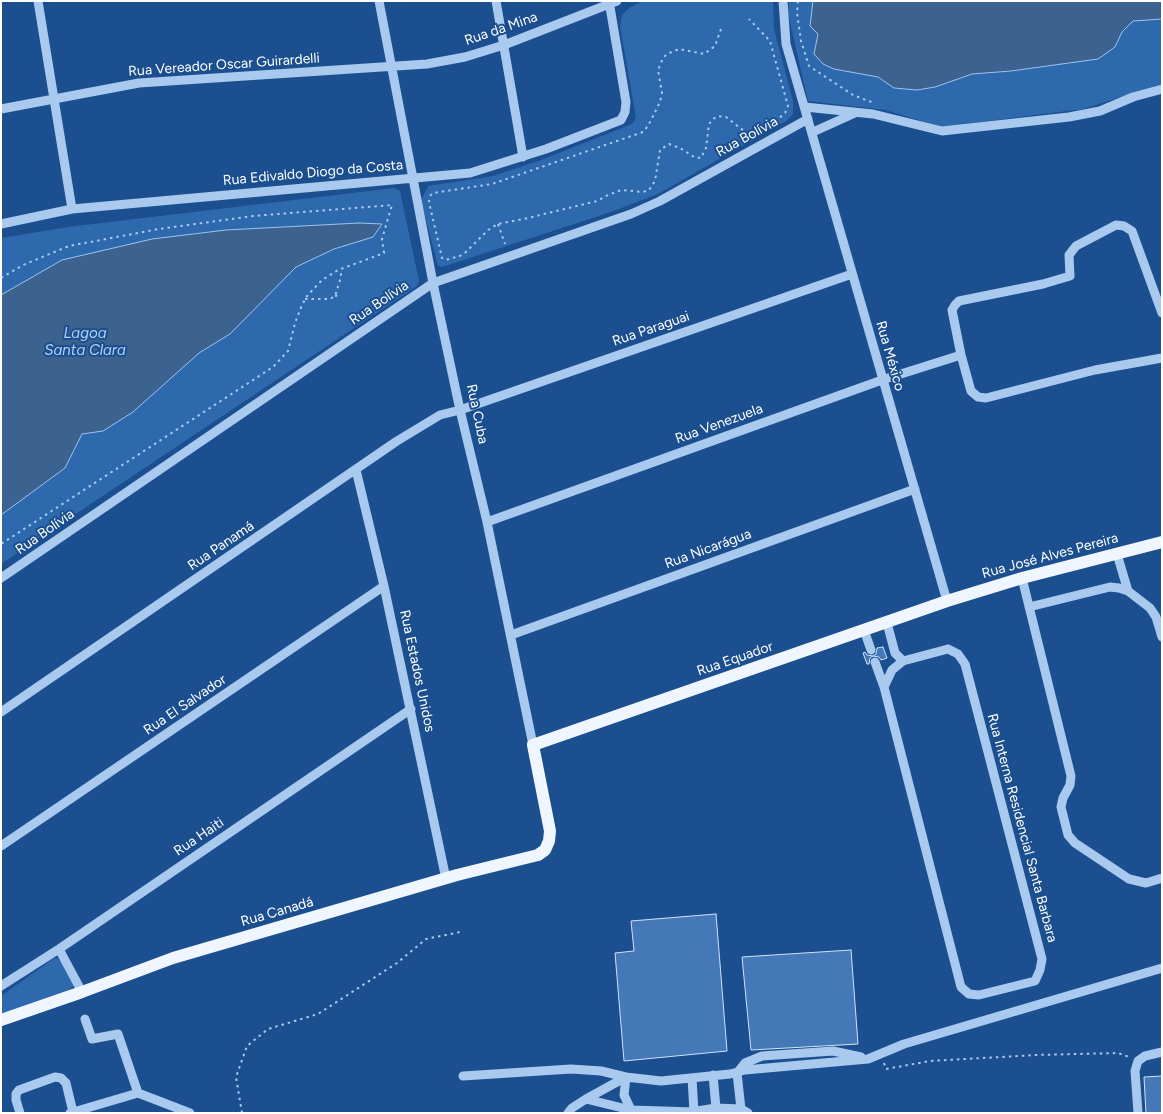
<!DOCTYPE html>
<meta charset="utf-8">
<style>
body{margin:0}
#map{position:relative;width:1163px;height:1114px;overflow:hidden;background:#1b4f8f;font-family:Figtree,sans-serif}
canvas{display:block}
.frame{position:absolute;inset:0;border:2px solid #fff;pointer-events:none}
</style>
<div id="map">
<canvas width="1163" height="1114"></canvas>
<div class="frame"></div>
</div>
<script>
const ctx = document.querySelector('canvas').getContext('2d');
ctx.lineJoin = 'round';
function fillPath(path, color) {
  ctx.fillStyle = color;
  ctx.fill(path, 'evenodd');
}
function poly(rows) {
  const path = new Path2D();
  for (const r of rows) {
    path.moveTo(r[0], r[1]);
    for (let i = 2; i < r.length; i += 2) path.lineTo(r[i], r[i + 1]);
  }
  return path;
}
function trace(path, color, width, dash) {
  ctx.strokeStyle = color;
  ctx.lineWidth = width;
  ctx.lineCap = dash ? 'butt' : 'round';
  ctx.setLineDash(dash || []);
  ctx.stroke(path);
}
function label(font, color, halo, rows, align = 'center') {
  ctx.font = font + ' Figtree,sans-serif';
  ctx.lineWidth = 4;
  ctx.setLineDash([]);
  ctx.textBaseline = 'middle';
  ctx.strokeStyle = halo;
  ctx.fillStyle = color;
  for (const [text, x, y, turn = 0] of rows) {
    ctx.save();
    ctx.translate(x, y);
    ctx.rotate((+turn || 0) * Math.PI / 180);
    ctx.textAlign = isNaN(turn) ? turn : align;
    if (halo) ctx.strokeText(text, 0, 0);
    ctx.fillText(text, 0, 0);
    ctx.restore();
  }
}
fillPath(poly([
 [643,1,773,1,774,29,793,101,793,114,786,121,658,194,608,213,442,267,438,266,421,201,428,186,493,176,541,160,632,124,636,118,620,26,622,15,629,8],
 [789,1,1162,1,1162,84,1083,109,940,127,886,110,808,101,788,13],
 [394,188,400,191,419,281,417,286,1,564,1,238,68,227],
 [56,958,61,961,74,985,72,988,69,990,1,1016,1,996,53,959]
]), '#2e69ad');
const water = poly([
 [813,1,1162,1,1162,19,1133,21,1122,32,1115,47,1098,59,1011,71,972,74,935,87,917,90,894,88,878,77,834,69,823,64,814,54,818,34,810,26,813,1],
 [359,223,382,224,373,237,334,249,296,267,230,334,199,353,133,412,103,431,82,434,65,468,1,515,1,295,62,260,152,239,226,230,359,223]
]);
fillPath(water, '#3c6290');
trace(water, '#9cc4f0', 1);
const building = poly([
 [883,647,887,658,881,660,879,657,873,656,870,658,869,664,867,664,863,653,865,652,867,655,873,656,876,654,877,648,883,647],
 [716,914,727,1051,624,1061,615,953,634,951,631,921,716,914],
 [851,950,858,1044,751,1050,742,957,851,950],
 [1162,1076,1162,1113,1146,1113,1144,1077,1162,1076]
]);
fillPath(building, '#4478b7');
trace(building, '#cfe3fa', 1);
trace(poly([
 [798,1,797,13,801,41,809,66,853,95,874,103],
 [721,29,715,46,704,54,679,49,667,54,663,58,658,70,662,93,660,102,648,126,643,132,492,184,433,193,430,196,429,202,442,258,445,260,460,256,466,252,488,230,498,224,528,218,597,201,606,196,621,190,643,192,649,190,655,181,660,150,669,144,680,148,694,157,701,158,706,148,709,124,713,119,718,116,726,117,748,134,753,134,777,120,785,113,788,106,770,41,749,19],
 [498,224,505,244],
 [1,278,23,265,69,246,159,229,253,216,392,205,382,239,384,253,338,270,322,280,307,296,302,305,295,323,288,351,273,367,1,544],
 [335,296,341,295],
 [305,299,330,299,335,296,341,277,341,270],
 [884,1063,886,1069,930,1061,1036,1055,1118,1053,1129,1057],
 [242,1113,236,1077,247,1046,268,1029,318,1014,397,963,426,939,460,932]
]), '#a9c9ee', 2, [2.5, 4]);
trace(poly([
 [38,1,72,209],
 [379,1,433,283,460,410,487,522,533,745],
 [496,1,523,157],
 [783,1,786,44,947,601],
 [805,107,873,114,942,131,1069,117,1100,111,1133,97,1162,89],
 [1,109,139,83,427,64,465,57,504,45,617,1],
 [813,132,855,113],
 [1,224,72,209,470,173,546,149,621,120,625,112,626,102,609,1],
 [1162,313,1132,231,1124,226,1116,225,1076,246,1069,255,1070,276,1043,284,959,301,955,305,952,310,961,355,971,391,978,397,986,398,1095,370,1162,358],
 [356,470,384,586,446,879],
 [487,522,882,380,961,355],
 [1117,554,1128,591],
 [1,578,433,283,631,214,660,201,808,119],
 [1022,578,1071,776,1070,785,1063,798,1061,807,1068,835,1075,843,1129,879,1146,883,1162,878],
 [1029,607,1110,587,1119,588,1128,591,1150,608,1156,617,1162,637],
 [887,623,895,653,903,661],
 [864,630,871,650],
 [511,635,915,489],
 [948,649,958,654,965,664,1042,959,1040,970,1035,981,979,995,969,994,961,987,884,687,892,670,903,661,948,649],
 [875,662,884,687],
 [1,712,397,441,440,415,460,410,852,274],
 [1,846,384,586],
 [59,949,82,992],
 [1,986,59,949,411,709],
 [85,1019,92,1039,118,1034,138,1093],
 [713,1075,716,1108],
 [463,1076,571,1069,601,1071,626,1077,661,1081,730,1074,745,1070,868,1059,904,1044,1162,968],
 [626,1077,624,1095,631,1110],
 [586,1099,631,1110,694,1112,692,1078],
 [741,1109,737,1073,745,1063,762,1056,833,1051,861,1057],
 [20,1113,16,1100,16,1094,19,1090,55,1077,61,1078,66,1083,73,1112],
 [70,1113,138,1093,190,1113],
 [568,1113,572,1108,586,1099,626,1077],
 [694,1113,697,1111,716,1108,741,1109,748,1113],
 [1138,1113,1135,1071,1138,1061,1145,1056,1162,1052]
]), '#a9c9ee', 9);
trace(poly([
 [1,1020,82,992,173,958,457,875,538,855,545,850,549,841,550,831,533,745,947,601,1022,578,1162,542]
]), '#f0f6ff', 12);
label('14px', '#fff', '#1b4f8f', [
 ["Rua da Mina",501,29,-19],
 ["Rua Vereador Oscar Guirardelli",224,65,-4],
 ["Rua Bolívia",747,137,-29],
 ["Rua Edivaldo Diogo da Costa",313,173,-5],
 ["Rua Bolívia",379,303,-34],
 ["Rua Paraguai",651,329,-19],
 ["Rua México",890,356,74],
 ["Rua Cuba",477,414,78],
 ["Rua Venezuela",719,424,-20],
 ["Rua Bolívia",45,532,-35],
 ["Rua Panamá",221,546,-34],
 ["Rua Nicarágua",708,549,-20],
 ["Rua José Alves Pereira",1050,556,-15],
 ["Rua Equador",735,659,-19],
 ["Rua Estados Unidos",417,671,78],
 ["Rua El Salvador",185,705,-34],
 ["Rua Interna Residencial Santa Barbara",1022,828,75],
 ["Rua Haiti",199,837,-34],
 ["Rua Canadá",277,912,-16]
]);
label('italic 15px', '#b5d3f5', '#1b4f8f', [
 ["Lagoa",85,334],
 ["Santa Clara",85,351]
]);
</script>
